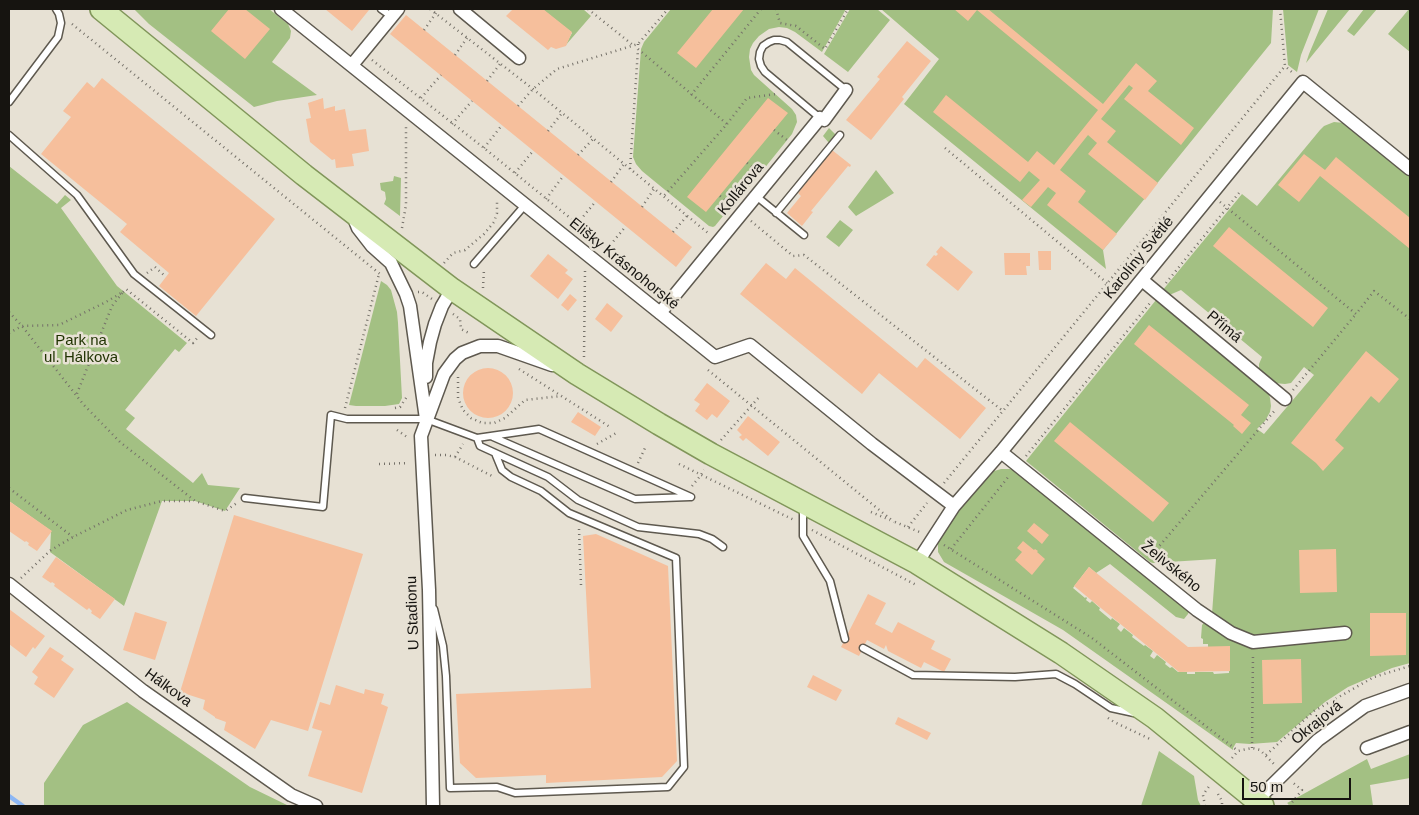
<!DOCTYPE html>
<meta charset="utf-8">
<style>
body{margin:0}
#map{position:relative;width:1419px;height:815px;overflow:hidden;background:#e7e1d4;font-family:Arial,sans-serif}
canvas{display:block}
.frame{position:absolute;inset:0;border:10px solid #161410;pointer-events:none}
.scale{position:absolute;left:1242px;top:778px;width:109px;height:22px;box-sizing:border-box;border:2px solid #161410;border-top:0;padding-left:6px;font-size:15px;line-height:18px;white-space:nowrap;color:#161410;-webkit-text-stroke:4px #e7e1d4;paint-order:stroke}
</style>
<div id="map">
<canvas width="1419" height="815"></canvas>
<div class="frame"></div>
<div class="scale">50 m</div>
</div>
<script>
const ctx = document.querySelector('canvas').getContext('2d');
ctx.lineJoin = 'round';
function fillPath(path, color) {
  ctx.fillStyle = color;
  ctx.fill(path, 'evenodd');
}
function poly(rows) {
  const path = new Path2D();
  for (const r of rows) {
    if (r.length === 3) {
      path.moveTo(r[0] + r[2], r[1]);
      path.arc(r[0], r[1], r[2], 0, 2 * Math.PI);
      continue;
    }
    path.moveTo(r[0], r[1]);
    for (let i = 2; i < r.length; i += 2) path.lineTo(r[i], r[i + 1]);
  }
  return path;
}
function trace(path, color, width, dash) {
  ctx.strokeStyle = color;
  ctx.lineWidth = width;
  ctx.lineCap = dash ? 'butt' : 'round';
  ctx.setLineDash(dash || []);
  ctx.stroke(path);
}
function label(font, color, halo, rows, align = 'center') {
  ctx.font = font + ' Arial,sans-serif';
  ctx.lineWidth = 5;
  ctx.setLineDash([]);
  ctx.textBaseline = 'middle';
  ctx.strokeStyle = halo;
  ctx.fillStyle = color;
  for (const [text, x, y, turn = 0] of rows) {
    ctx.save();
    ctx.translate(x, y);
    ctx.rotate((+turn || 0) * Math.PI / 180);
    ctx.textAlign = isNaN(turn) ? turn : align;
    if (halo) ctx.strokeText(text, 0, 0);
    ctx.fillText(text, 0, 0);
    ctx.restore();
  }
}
fillPath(poly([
 [134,9,269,9,288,24,291,31,290,38,272,62,317,95,277,101,254,107,149,24],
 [542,9,583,9,591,16,565,46,572,33],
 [671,9,846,9,822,52,795,32,787,28,779,27,769,29,759,36,753,43,750,49,749,57,751,70,754,75,792,109,796,115,797,122,792,134,734,206,732,205,715,226,713,227,709,226,642,171,636,164,633,157,641,49,644,42],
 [850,9,877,9,890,20,848,72,824,54],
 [881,9,1273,9,1271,43,1103,250,1106,269,904,104,939,59],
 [1283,9,1319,9,1301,55,1297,72,1288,65],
 [1328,9,1350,9,1306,63,1309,54],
 [1364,9,1377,9,1354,36,1347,31],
 [1409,9,1410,9,1410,52,1388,34],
 [1334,122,1344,123,1410,175,1410,663,1392,668,1348,687,1325,702,1277,742,1250,744,1236,743,1233,748,1233,750,1063,630,944,562,938,552,938,538,941,532,985,477,991,472,1001,469,1010,469,1020,473,1189,611,1188,614,1184,619,1176,617,1110,564,1096,573,1089,567,1073,588,1085,598,1086,597,1087,598,1086,600,1090,603,1092,601,1100,608,1099,610,1111,620,1112,618,1120,624,1117,628,1121,632,1124,628,1133,635,1132,637,1144,646,1145,645,1153,651,1150,656,1154,659,1157,655,1166,662,1165,664,1170,668,1172,667,1178,672,1187,672,1187,674,1195,674,1195,672,1213,672,1214,674,1229,673,1229,647,1208,647,1208,644,1203,644,1203,639,1201,638,1202,625,1212,614,1216,559,1153,563,1150,562,1026,461,1156,300,1268,391,1270,398,1271,406,1270,412,1265,421,1257,429,1264,434,1314,375,1304,367,1291,383,1285,384,1274,383,1259,370,1259,364,1262,357,1181,290,1167,296,1162,291,1242,194,1257,206,1320,130,1324,126],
 [829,128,837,136,775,211,775,208,829,143,823,136],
 [9,166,57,204,65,195,71,200,61,208,117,286,187,343,179,352,175,349,125,410,135,418,126,429,193,483,202,473,208,485,240,488,225,511,195,501,162,501,124,606,50,552,51,531,9,501],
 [876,170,894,193,856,216,848,207],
 [394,176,401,178,400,216,384,204,386,199,385,192,381,190,380,183,393,181],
 [840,220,853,230,839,247,826,237],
 [381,281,387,285,391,290,397,312,398,323,402,398,399,404,385,406,356,406,349,405],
 [127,702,250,787,289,806,44,806,44,783,83,725],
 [1159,751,1194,776,1198,800,1201,806,1141,806],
 [1410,754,1410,778,1370,785,1373,806,1291,806,1287,803,1367,759,1371,769]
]), '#a3c083');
trace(poly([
 [9,796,23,806]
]), '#8db7f4', 4.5);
fillPath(poly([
 [229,9,245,9,270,29,245,59,211,31],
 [325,9,368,9,369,10,352,31],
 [513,9,543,9,572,32,566,46,556,49,551,47,548,50,506,16],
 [713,9,744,9,696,68,677,53],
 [954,9,988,9,1103,104,1136,63,1157,81,1148,91,1194,128,1181,145,1124,99,1133,88,1129,85,1101,119,1116,131,1107,142,1158,183,1145,200,1088,154,1097,143,1088,135,1060,170,1086,191,1078,202,1117,234,1103,250,1047,205,1056,193,1048,187,1031,207,1022,200,1040,180,1029,171,1020,182,933,112,946,95,1028,162,1037,151,1054,165,1098,110,977,10,968,21],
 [406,15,692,247,676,267,390,34],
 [907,41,931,61,902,97,904,99,871,140,846,120,880,79,877,77],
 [102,78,275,219,196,316,159,286,169,273,120,232,127,224,41,154,71,117,63,111,87,82,94,88],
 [323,98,324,109,335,106,335,111,345,109,349,131,366,129,369,151,352,154,354,166,336,168,335,159,332,160,310,142,306,119,311,118,308,103],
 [768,98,788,113,706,212,687,197],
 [832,150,851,165,850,167,848,166,811,211,813,212,802,226,787,213,801,196,798,193],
 [1304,154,1325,170,1336,157,1410,218,1410,249,1320,176,1299,202,1278,185],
 [1229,227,1328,308,1313,327,1213,246],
 [941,246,973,272,958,291,926,265,934,255,936,256,938,254,936,252],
 [1038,251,1051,251,1051,270,1039,270],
 [1004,253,1030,253,1030,266,1026,266,1027,275,1005,275],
 [548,254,568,270,565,273,573,279,558,299,530,276],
 [766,263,786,279,795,268,917,368,925,358,986,408,960,439,879,373,862,394,740,294],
 [570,294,577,300,568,311,561,305],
 [607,303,623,316,611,332,595,319],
 [1149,325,1249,405,1241,415,1251,423,1242,434,1233,426,1234,425,1134,344],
 [1366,351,1399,379,1379,403,1371,396,1335,440,1344,448,1323,471,1316,463,1291,443],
 [488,393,25],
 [707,383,730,401,717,418,712,414,707,420,695,411,700,404,694,400],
 [578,412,601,427,595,436,571,422],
 [748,416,780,442,768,456,746,438,743,441,739,437,742,435,737,430],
 [1070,422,1169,503,1153,522,1054,441],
 [9,501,52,531,37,551,28,545,29,543,26,541,25,542,9,531],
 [234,515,363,554,308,731,271,720,255,749,224,730,226,722,215,718,215,717,203,709,205,700,180,692],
 [1034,523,1049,535,1042,544,1027,531],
 [596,534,668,566,677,761,662,777,546,783,546,775,476,778,460,763,456,694,591,688,583,536],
 [1023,541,1034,550,1035,549,1038,551,1037,552,1045,559,1032,575,1015,560,1022,552,1017,548],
 [1336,549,1337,592,1300,593,1299,550],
 [56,557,115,599,100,619,91,613,92,611,89,608,87,610,54,586,55,584,52,582,51,583,42,577],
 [1089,567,1188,647,1230,646,1230,671,1179,672,1074,586],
 [868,594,886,603,875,624,892,633,898,622,935,641,931,649,951,659,944,672,924,662,921,668,888,651,886,645,884,649,867,640,859,656,841,647],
 [9,609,45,636,35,649,33,647,26,657,9,644],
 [135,612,167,622,155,660,123,650],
 [1370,613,1406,613,1406,655,1370,656],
 [50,647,64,656,61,660,74,669,54,698,34,684,38,677,32,672],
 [1301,659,1302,703,1263,704,1262,660],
 [813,675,842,690,836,701,807,687],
 [336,685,364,694,365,689,384,694,381,704,388,707,362,793,308,776,322,731,312,728,320,702,330,705],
 [898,717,931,733,927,740,895,724]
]), '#f6bf9c');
const lane = poly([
 [381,9,391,16],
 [9,102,58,37,61,23,59,14,56,9],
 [820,118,765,72,761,66,759,59,760,52,763,46,769,42,774,40,780,40,787,42,846,90],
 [9,135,77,195,134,274,211,335],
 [756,196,804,235],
 [776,213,840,135],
 [474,264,525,205],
 [493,437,635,499,690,497],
 [477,438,480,446,548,477,578,500,638,527,699,534,712,539,723,547],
 [245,498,323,507,331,415,347,419,426,419,477,438,539,429,691,497],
 [803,506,803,536,830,581,845,639],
 [434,609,443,646,446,676,450,788,497,787,515,793,668,787,684,767,676,558,569,513,541,491,511,477,502,470,495,453],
 [863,648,913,675,1015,677,1056,674,1075,684,1111,708,1134,713]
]);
const street = poly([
 [281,9,715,357,750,345,872,444,954,506],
 [460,9,519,58],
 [352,65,398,9],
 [354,218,358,228,372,246,391,263,406,294,410,306,426,419],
 [1142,280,1285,399],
 [660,313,820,118,824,120,846,90],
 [426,377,426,363,430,342,435,324,442,306,452,289],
 [1001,452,1197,610,1231,633,1253,642,1345,633],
 [917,563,954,506,1001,452,1303,82,1410,169],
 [9,584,143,691,291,795,316,806],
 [1367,748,1410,732],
 [1257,800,1318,740,1365,706,1410,690],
 [433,806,429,590,421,436,444,374,455,359,462,353,480,346,498,346,552,365]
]);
const primary = poly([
 [101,9,304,175,452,289,577,374,659,424,711,454,917,563,1061,653,1155,718,1263,806]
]);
trace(lane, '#5e594f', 9);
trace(street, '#5e594f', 15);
trace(primary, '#81965a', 24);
trace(poly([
 [430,9,533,89,708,233],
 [588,9,634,46],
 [776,9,780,23,796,26,825,49,848,9],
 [1280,9,1285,66,1293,73],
 [72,24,380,274],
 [424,30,436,13],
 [638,44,638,49,727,124,663,197],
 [455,55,467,38],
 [372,60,484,148,660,291],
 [487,81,500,64],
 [691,95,761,9],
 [421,98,441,75],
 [518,106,533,89,557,69,638,44,668,9],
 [452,124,472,101],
 [727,124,747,98,776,94],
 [774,130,787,140],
 [548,131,562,113],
 [484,148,502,125],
 [945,148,1107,283],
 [578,155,593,139],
 [747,163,759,173],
 [630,169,638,49],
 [515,173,533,151],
 [611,182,624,164],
 [720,196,731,205],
 [546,199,564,175],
 [1220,202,1356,314,1374,291,1410,319],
 [642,207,654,189],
 [751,221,793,256,804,255,1003,411],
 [577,224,596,201],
 [402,228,406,205,406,127],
 [673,232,687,216],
 [607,249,626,226],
 [444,263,453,253,465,250,484,234,494,222,497,213,497,199],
 [147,273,155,267,166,277],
 [1166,283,1239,193],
 [483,288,484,269],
 [123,292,126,289,193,343,198,337],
 [418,292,422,292,432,299],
 [9,312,22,326,83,404,120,442,195,501,225,511,237,503],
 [453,314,460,319,461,329,471,334],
 [9,333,22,326,59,325,106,302,123,292,112,306,76,396],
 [584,357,585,270],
 [519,369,610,427],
 [708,370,894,522],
 [458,377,458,398,463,410,471,418,482,423,494,423,505,418,525,400,561,396],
 [1293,390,1356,314],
 [345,408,379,274],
 [395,408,400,407,408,395],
 [397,430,407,437,407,439],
 [721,440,760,396],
 [597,444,618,432],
 [435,455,446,455,455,457,494,477],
 [1026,456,1150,303],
 [455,457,463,444],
 [638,463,645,448],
 [379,464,409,463],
 [679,464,794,520],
 [944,483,1285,66],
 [692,486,701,475,704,470],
 [9,488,73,537],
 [871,512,890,520],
 [895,522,922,533],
 [908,527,927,503],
 [579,529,581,585],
 [812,530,918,586],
 [944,545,1092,638,1238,751],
 [951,549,1009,476],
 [1150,557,1276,409],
 [21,578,51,550,73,537,127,510,162,501,193,501],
 [1108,718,1114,722,1150,739],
 [1252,748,1253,654],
 [1266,755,1314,711,1374,677,1410,666],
 [1232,758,1238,751,1252,748,1260,750,1274,764],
 [1218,794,1222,801,1222,806],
 [1205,806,1203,795,1210,785],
 [1289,806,1302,790,1292,782]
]), '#757169', 2.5, [1, 4]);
trace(lane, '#fff', 6);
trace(street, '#fff', 12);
trace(primary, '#d6eab4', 21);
label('15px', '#161410', '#e7e1d4', [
 ["Kollárova",741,189,-51],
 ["Karolíny Světlé",1139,258,-51],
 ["Elišky Krásnohorské",624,264,39],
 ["Přímá",1224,327,40],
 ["Želivského",1171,567,39],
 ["U Stadionu",413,613,-92],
 ["Hálkova",168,688,36],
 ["Okrajová",1317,723,-39]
]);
label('15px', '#1f3200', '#e7e1d4', [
 ["Park na",81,341],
 ["ul. Hálkova",81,358]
]);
</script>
